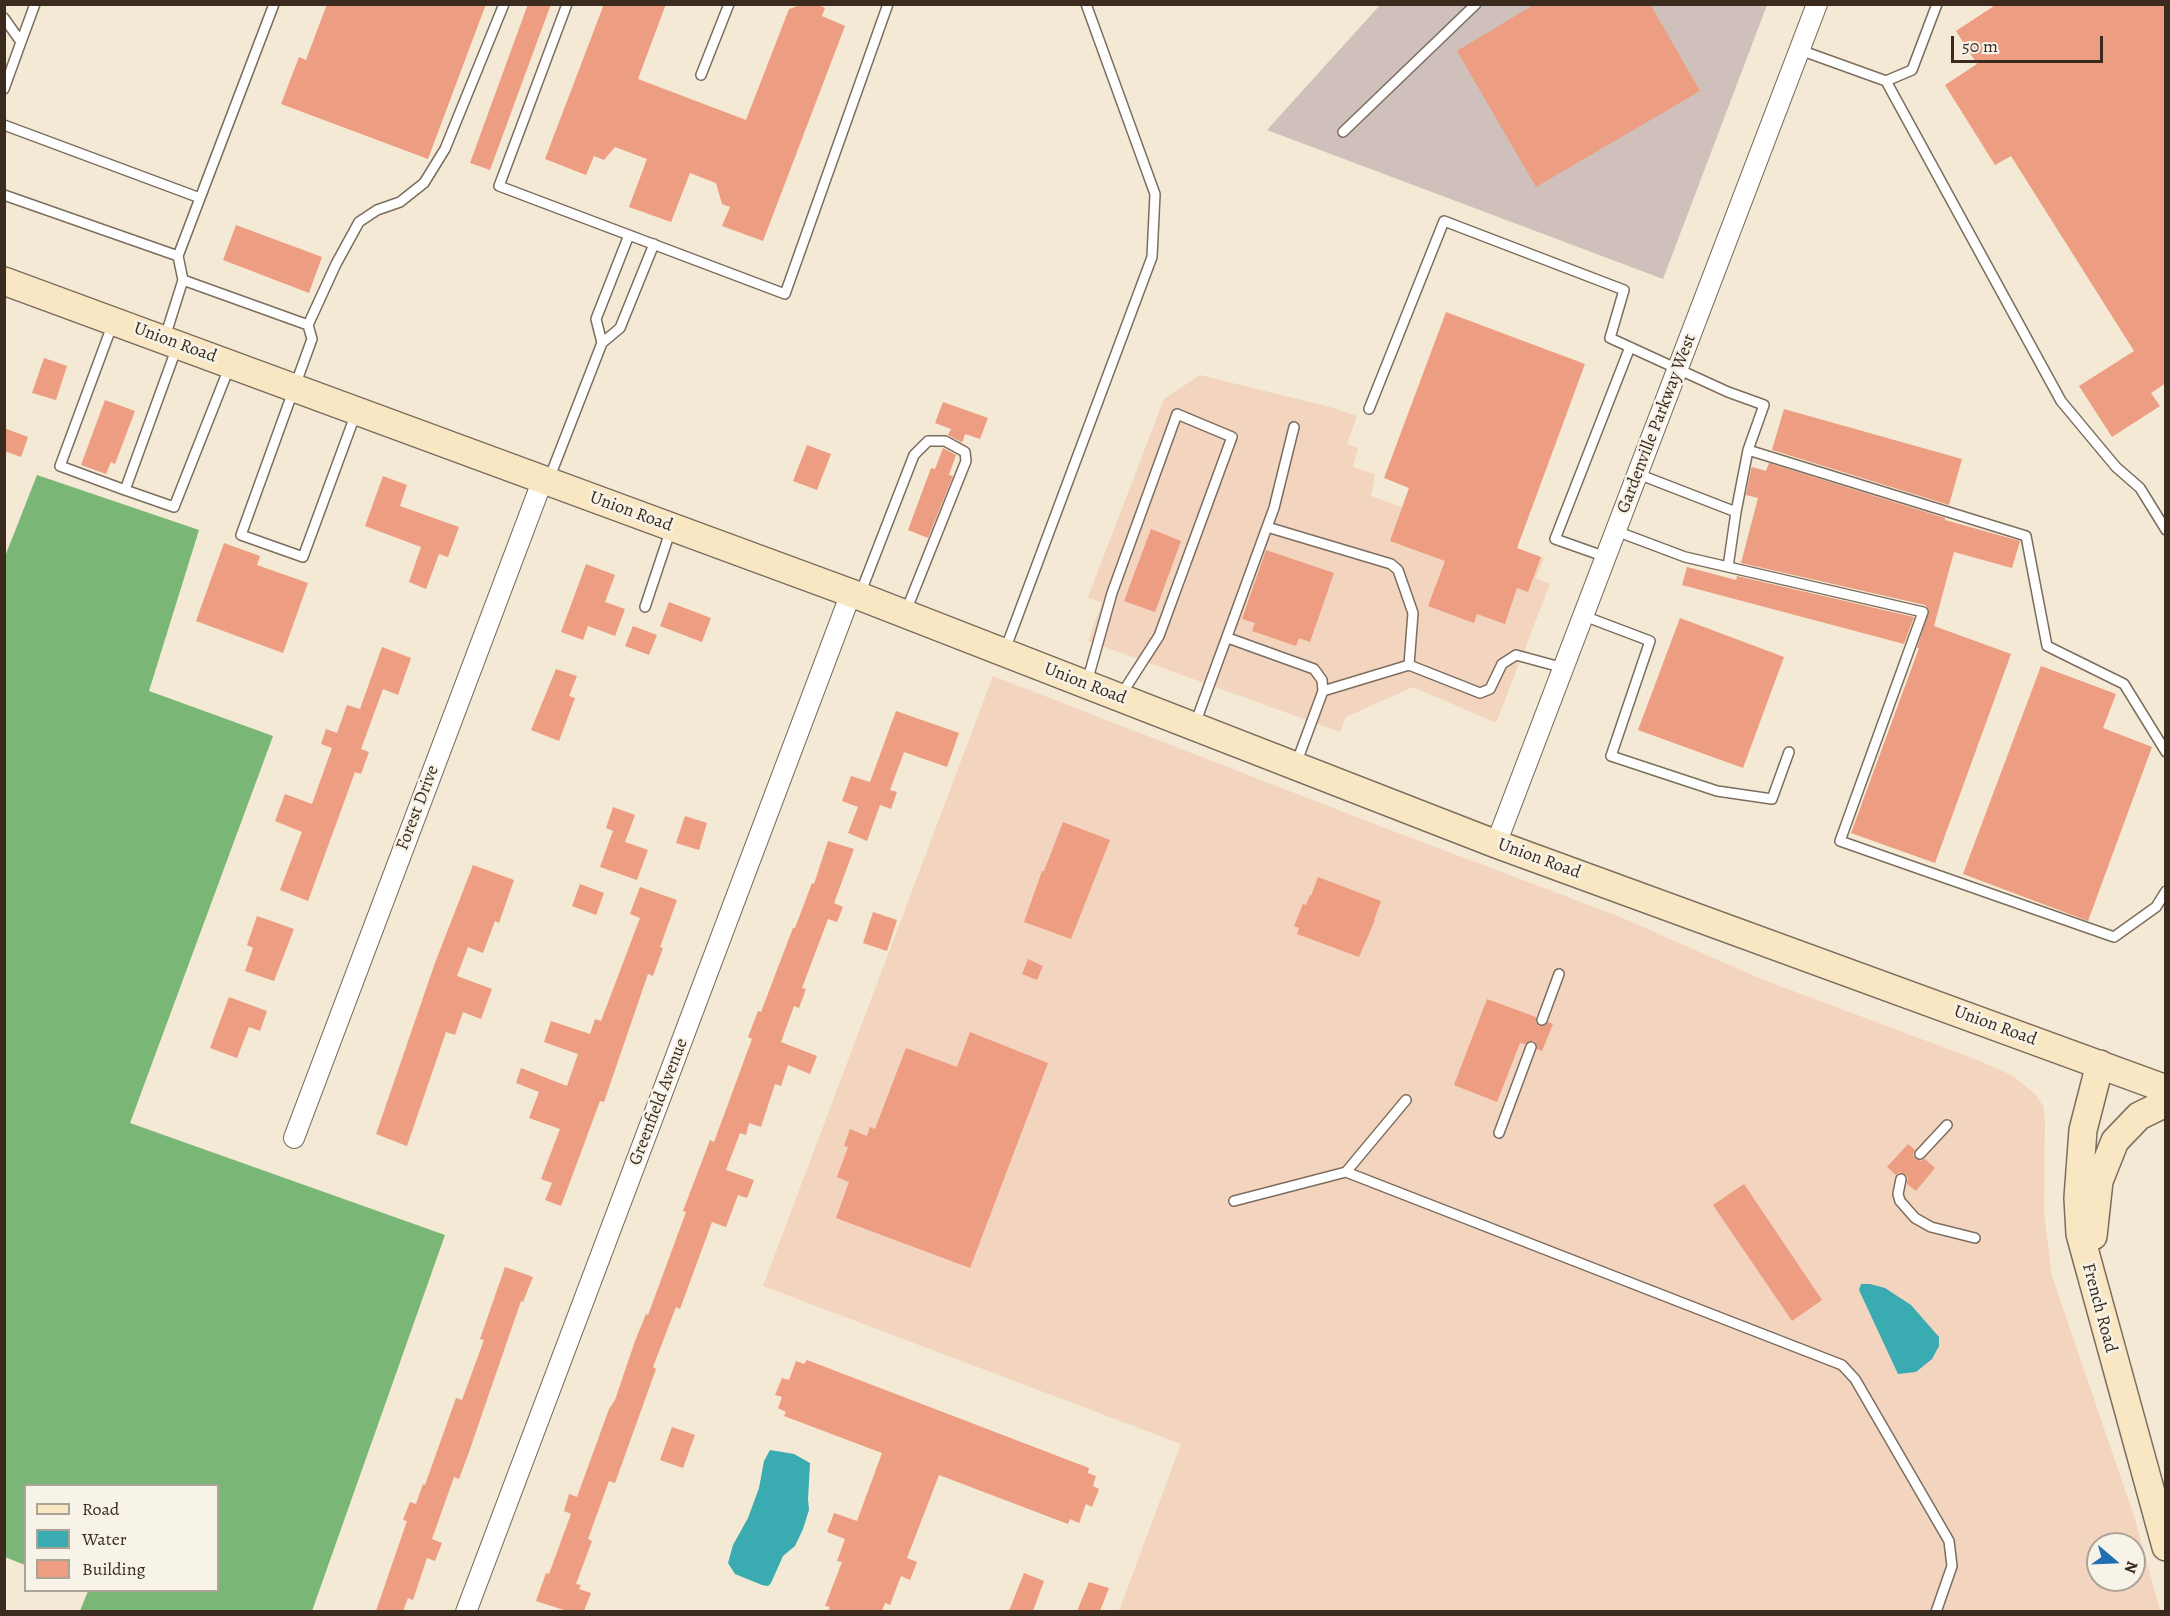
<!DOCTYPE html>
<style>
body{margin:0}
#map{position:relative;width:2170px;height:1616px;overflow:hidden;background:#f4e9d4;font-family:Alegreya,serif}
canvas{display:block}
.frame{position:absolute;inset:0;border:6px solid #3b2a1e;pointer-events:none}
.legend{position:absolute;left:24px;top:1484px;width:195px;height:108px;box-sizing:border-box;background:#f7f3e8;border:2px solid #aca397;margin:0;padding:8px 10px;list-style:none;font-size:18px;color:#3b2a1e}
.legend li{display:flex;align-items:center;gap:12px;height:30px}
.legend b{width:30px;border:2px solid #aca397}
.north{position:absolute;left:2086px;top:1532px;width:60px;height:60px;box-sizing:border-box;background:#f7f3e8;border:2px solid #aca397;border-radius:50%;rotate:109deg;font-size:16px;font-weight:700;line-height:24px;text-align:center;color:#3b2a1e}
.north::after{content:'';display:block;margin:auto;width:21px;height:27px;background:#1f6fb2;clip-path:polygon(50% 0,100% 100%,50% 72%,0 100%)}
.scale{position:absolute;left:1951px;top:36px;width:152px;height:27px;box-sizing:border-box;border:3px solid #3b2a1e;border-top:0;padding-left:8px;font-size:18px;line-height:21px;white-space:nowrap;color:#3b2a1e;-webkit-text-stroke:4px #f7f3e8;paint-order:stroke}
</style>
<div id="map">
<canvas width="2170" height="1616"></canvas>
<div class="frame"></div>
<ul class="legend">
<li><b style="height:8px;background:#f9e7c3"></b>Road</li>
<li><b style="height:16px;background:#39abb1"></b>Water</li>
<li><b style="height:16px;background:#ed9d81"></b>Building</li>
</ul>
<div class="north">N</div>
<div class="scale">50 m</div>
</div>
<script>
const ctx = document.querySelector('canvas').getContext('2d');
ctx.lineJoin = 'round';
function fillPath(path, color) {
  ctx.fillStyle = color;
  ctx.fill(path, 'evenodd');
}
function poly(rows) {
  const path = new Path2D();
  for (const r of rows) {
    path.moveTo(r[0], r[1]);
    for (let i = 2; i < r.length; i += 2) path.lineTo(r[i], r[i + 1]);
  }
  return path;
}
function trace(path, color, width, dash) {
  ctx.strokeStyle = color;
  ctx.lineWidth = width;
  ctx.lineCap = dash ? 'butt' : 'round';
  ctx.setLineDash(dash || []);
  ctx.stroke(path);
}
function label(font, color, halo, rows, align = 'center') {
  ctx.font = font + ' Alegreya,serif';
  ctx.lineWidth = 5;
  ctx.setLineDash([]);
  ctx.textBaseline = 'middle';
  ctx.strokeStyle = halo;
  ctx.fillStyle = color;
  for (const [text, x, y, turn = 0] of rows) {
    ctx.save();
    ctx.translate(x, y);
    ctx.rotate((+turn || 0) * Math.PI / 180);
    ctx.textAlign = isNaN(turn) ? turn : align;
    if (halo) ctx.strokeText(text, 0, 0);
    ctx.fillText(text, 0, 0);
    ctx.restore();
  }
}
fillPath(poly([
 [1200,375,1330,407,1357,416,1347,444,1358,448,1353,467,1375,474,1371,496,1544,558,1536,578,1550,584,1496,723,1413,687,1346,717,1340,732,1088,641,1102,603,1088,597,1164,399],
 [993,676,1377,825,1618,916,1761,979,1980,1061,2013,1076,2036,1095,2043,1106,2045,1119,2044,1213,2052,1276,2135,1519,2160,1611,1119,1611,1181,1444,763,1286],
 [2098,1544,2134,1544,2134,1580,2098,1580]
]), '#f3d4bf');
fillPath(poly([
 [1380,5,1767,5,1663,279,1267,130]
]), '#cfc0bb');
fillPath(poly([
 [37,475,199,530,149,691,273,736,130,1123,445,1235,312,1611,80,1611,88,1591,218,1590,218,1486,26,1486,25,1565,5,1557,4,559]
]), '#7ab676');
fillPath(poly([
 [1861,1284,1870,1284,1885,1288,1911,1305,1939,1337,1939,1346,1932,1359,1916,1372,1898,1374,1859,1290],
 [770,1450,794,1454,810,1463,808,1499,809,1510,803,1529,795,1546,783,1556,771,1583,768,1586,762,1585,735,1574,728,1563,733,1545,748,1518,759,1488,764,1461]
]), '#39abb1');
fillPath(poly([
 [327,4,486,4,428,159,281,104,299,57,306,60],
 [528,4,551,4,490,170,470,163],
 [604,4,666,4,638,79,746,120,789,9,804,4,816,4,825,8,822,16,845,26,763,241,722,226,730,207,722,204,716,183,690,173,671,222,629,207,647,159,615,147,604,160,594,156,586,175,545,159],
 [1535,4,1650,4,1700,91,1536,187,1457,51],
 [1997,4,2166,4,2166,383,2151,393,2160,406,2112,437,2079,386,2134,351,2011,156,1995,165,1945,85,1977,64,1956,31],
 [236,225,322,257,309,293,223,260],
 [1446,312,1585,364,1517,548,1541,557,1528,592,1517,588,1505,624,1477,614,1474,623,1428,606,1445,561,1390,541,1409,488,1384,478],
 [44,358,67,366,56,400,32,393],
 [105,400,135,411,115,464,111,462,106,474,81,465],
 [943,402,988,418,980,439,965,434,963,441,961,442,948,435,951,429,935,423],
 [1784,409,1962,459,1949,505,1772,450],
 [4,428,28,437,21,457,4,451],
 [807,445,831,454,817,490,793,481],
 [943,448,956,455,949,475,953,476,928,538,908,530,931,468,935,469],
 [1769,463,1945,518,1945,520,2020,541,2012,568,1954,552,1934,626,2011,654,1935,863,1851,833,1919,648,1917,648,1929,610,1925,605,1741,563,1758,498,1746,495,1751,469,1752,467,1766,471],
 [383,476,407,485,400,506,459,527,448,557,439,554,426,589,409,582,421,547,365,526],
 [1151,529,1181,541,1155,612,1124,601],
 [224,543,260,556,257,565,308,583,283,653,196,621],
 [1266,550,1334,573,1310,642,1299,638,1296,646,1252,631,1255,623,1242,619],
 [586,564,615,575,605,602,625,609,615,636,588,626,583,640,561,632],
 [1687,567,1736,580,1737,576,1914,617,1904,644,1682,585],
 [669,602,711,618,702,642,660,626],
 [1680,618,1784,657,1743,768,1638,730],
 [633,626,657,635,649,655,625,646],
 [382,647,411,658,398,695,383,689,361,749,369,752,361,774,355,772,308,901,280,890,302,832,275,821,285,794,312,804,332,748,321,744,326,729,337,733,347,705,360,709],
 [2041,666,2116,694,2103,728,2152,747,2088,921,1963,874],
 [556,669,577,676,569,696,575,698,559,741,531,730],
 [896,711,959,733,947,767,904,752,890,790,897,792,891,809,880,805,867,841,848,833,858,807,842,801,851,776,870,782],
 [613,807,635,815,625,842,648,850,637,880,600,867,613,831,606,828],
 [685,816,707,823,699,850,676,843],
 [1063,822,1110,840,1071,939,1024,922,1042,871,1044,871],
 [828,841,854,849,834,903,843,907,837,922,828,919,802,988,806,989,799,1008,794,1006,781,1042,817,1056,810,1074,788,1065,781,1086,775,1084,761,1127,749,1123,746,1135,740,1133,726,1170,754,1180,747,1198,738,1195,726,1227,712,1222,680,1309,676,1307,653,1367,656,1369,615,1483,609,1481,588,1539,592,1541,576,1584,581,1585,579,1589,591,1593,584,1611,567,1611,536,1601,546,1573,549,1574,571,1514,564,1511,569,1494,577,1497,609,1409,615,1400,635,1341,646,1314,648,1315,686,1212,683,1211,710,1140,714,1142,752,1039,748,1037,758,1011,761,1012,793,928,795,928,812,883,814,884],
 [473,865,514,880,499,923,495,921,483,953,468,947,457,976,492,989,481,1019,463,1012,455,1035,446,1032,407,1146,376,1134,435,963],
 [1318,877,1381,901,1374,920,1375,920,1359,957,1297,934,1299,928,1294,926,1303,904,1306,905,1310,895,1311,896],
 [580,884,604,893,596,915,572,906],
 [640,887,677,900,660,947,663,948,653,976,648,974,604,1102,600,1101,561,1206,545,1200,552,1183,541,1179,560,1129,529,1118,539,1092,516,1083,521,1068,567,1086,578,1054,544,1042,551,1021,590,1034,595,1019,601,1021,640,918,630,914],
 [873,912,897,920,887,951,863,943],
 [257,916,294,929,274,981,245,971,253,948,247,945],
 [1028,959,1043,966,1037,980,1022,974],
 [229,997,267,1011,260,1031,249,1027,237,1058,210,1048],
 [1487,999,1536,1017,1536,1022,1539,1026,1544,1026,1548,1022,1553,1024,1542,1051,1537,1049,1537,1045,1534,1041,1529,1041,1525,1044,1520,1043,1497,1102,1454,1085],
 [970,1032,1048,1063,970,1268,836,1218,849,1182,837,1177,848,1147,844,1146,850,1129,867,1136,870,1127,875,1129,906,1048,957,1067],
 [1908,1144,1915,1150,1913,1155,1916,1159,1921,1161,1925,1159,1935,1168,1916,1191,1907,1184,1908,1177,1905,1174,1899,1172,1896,1175,1887,1167],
 [1744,1184,1822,1300,1792,1321,1713,1205],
 [505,1267,533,1277,523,1302,521,1301,469,1452,459,1479,454,1477,432,1539,442,1543,435,1561,427,1558,413,1600,408,1598,403,1611,376,1611,407,1521,403,1520,410,1502,416,1504,423,1484,425,1485,456,1398,462,1400,484,1340,480,1339],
 [807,1360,1089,1468,1088,1473,1096,1476,1093,1486,1099,1489,1092,1507,1086,1504,1079,1523,1070,1519,1068,1524,939,1475,907,1558,917,1562,910,1580,901,1576,890,1605,885,1603,882,1611,828,1611,830,1607,825,1606,842,1562,837,1561,845,1539,827,1532,834,1513,857,1521,882,1453,784,1416,786,1412,778,1408,782,1397,775,1395,782,1378,789,1380,796,1361,804,1364],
 [672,1427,695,1435,683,1468,660,1460],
 [1024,1573,1044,1581,1033,1611,1009,1611],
 [1089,1582,1109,1588,1100,1611,1077,1611]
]), '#ed9d81');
const service = poly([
 [567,4,499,186,785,294,888,4],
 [4,18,21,42,4,89],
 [21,42,35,4],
 [1800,50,1886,81,1912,70,1937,4],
 [701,75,729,4],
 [1886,81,2061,401,2116,467,2140,488,2166,530],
 [4,125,200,198],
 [1343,132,1476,4],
 [4,195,178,256,183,280],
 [178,256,274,4],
 [113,323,60,466,125,490,177,347],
 [308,325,336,264,359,222,377,210,400,202,424,183,445,149,504,4],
 [165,337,183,280,308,325,312,339,241,535,303,557,356,413],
 [602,343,596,319,629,235],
 [1369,409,1444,221,1624,290,1610,338,1728,392,1764,405,1748,450],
 [1638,474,1736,512],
 [549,479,602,343,620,328,654,244],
 [125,490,174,507,229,368],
 [1267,527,1391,564,1398,570,1413,613,1409,665],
 [1616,531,1685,557,1923,612,1840,841,2114,937,2156,907,2166,891],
 [1606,557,1555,539,1630,347],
 [1728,567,1736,512,1748,450,2026,536,2047,646,2124,684,2166,752],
 [860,594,914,455,928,441,945,441,965,452,966,461,906,611],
 [645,607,671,529],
 [1584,616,1650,641,1611,756,1717,791,1772,799,1789,752],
 [1228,638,1314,669,1322,680,1323,691,1296,764],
 [1005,650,1152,257,1155,194,1086,4],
 [1087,682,1112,593,1177,414,1232,437,1159,636,1121,695],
 [1323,691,1409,665,1480,693,1490,689,1502,664,1516,655,1564,668],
 [1195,724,1274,508,1294,427],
 [1542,1020,1559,974],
 [1499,1133,1531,1047],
 [1920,1154,1947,1125],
 [1346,1172,1406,1100],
 [1901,1179,1898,1194,1900,1201,1915,1218,1931,1227,1975,1238],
 [1234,1201,1346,1172,1842,1365,1855,1379,1949,1541,1952,1566,1936,1612]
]);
const minor = poly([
 [1496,844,1817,4],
 [294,1138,543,479],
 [466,1612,851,593]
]);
const secondary = poly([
 [4,281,859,596,1496,844,2166,1089],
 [2100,1064,2083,1130,2078,1198,2080,1234,2166,1547],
 [2093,1236,2099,1181,2115,1141,2139,1116,2166,1103]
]);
trace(service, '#7c6d5e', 12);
trace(minor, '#7c6d5e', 22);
trace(secondary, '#7c6d5e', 30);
trace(service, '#fff', 9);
trace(minor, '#fff', 20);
trace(secondary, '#f9e7c3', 27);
label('18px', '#3b2a1e', '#f7f3e8', [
 ["Union Road",175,343,20],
 ["Gardenville Parkway West",1657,424,-69],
 ["Union Road",631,512,20],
 ["Union Road",1085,684,21],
 ["Forest Drive",418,808,-69],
 ["Union Road",1539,859,20],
 ["Union Road",1995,1026,20],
 ["Greenfield Avenue",659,1102,-69],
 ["French Road",2099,1308,75]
]);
</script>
